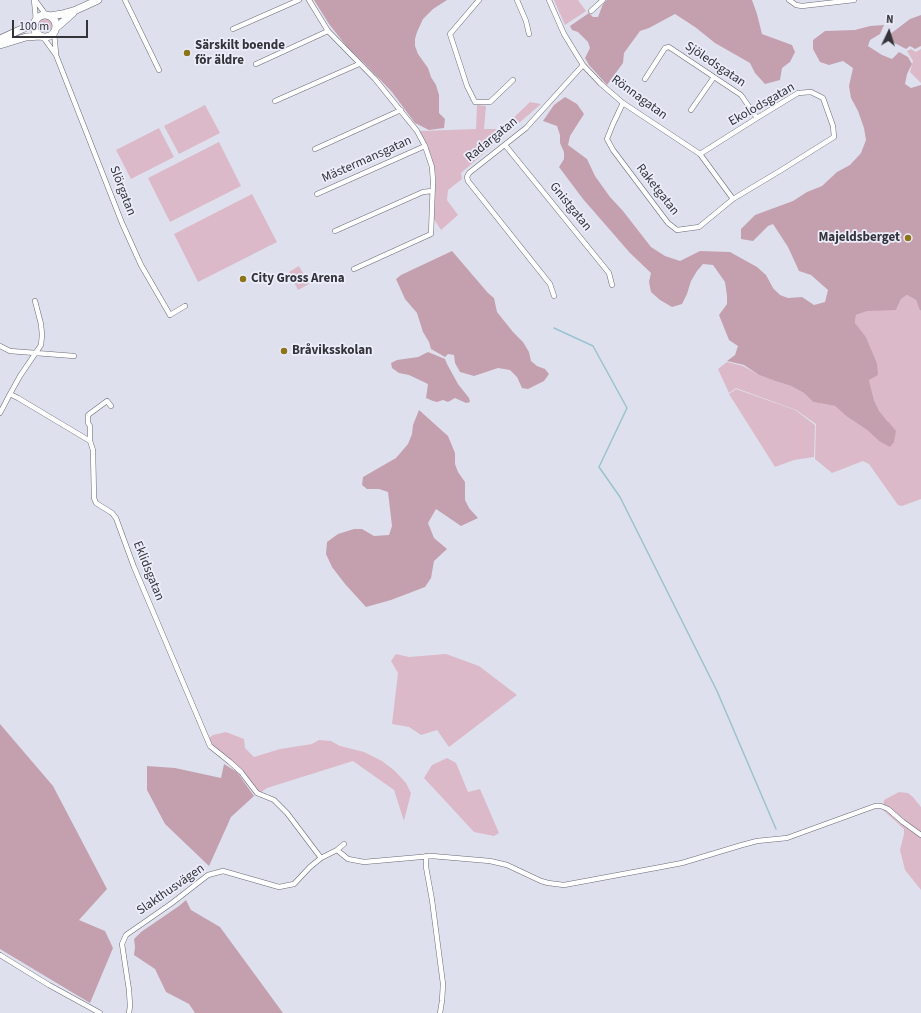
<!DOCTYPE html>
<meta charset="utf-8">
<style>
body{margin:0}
#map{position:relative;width:921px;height:1013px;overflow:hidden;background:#dfe0ee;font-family:"Source Sans 3",sans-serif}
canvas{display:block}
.north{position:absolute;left:869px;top:12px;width:40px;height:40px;-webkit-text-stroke:3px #ecedfb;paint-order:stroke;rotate:4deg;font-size:11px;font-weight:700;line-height:16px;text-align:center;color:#333339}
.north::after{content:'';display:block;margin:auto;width:14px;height:18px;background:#333339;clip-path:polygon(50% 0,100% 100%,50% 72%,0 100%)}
.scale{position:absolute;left:12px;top:20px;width:76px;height:18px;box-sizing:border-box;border:2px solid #333339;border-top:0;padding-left:5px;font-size:12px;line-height:14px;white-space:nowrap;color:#333339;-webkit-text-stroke:3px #ecedfb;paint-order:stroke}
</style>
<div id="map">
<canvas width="921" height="1013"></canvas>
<div class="north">N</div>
<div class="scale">100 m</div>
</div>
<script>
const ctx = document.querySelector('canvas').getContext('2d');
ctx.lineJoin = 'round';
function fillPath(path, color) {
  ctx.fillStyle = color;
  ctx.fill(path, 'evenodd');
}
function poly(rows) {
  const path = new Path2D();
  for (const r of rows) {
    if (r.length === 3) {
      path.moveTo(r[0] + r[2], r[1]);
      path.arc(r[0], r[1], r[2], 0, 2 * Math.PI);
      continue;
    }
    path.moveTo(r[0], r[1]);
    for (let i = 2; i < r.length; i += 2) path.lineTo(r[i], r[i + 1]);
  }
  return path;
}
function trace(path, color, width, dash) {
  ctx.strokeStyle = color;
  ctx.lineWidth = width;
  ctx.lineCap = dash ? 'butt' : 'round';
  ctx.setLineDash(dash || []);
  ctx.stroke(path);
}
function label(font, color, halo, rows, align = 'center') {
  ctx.font = font + ' "Source Sans 3",sans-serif';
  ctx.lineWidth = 3.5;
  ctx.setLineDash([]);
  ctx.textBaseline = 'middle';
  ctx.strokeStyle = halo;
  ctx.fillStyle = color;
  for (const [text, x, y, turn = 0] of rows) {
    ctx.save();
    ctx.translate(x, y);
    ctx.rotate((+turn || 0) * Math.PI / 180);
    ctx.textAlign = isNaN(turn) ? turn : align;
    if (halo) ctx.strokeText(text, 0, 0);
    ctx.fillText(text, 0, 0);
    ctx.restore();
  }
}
fillPath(poly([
 [554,0,578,0,586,11,565,25],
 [45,25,7],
 [911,49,916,52,921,49,921,83,910,72,913,61,907,51],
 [530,102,541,104,461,173,462,179,448,190,447,200,458,215,441,230,434,219,436,176,431,156,420,131,476,129,477,105,486,106,484,129,502,129],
 [205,105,220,133,179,154,164,126],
 [159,128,174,157,131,179,116,150],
 [219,142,241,186,170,222,148,178],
 [252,194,277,242,198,282,174,234],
 [299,266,309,284,298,290,289,272],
 [907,295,916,300,920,311,921,310,921,499,902,506,898,505,869,464,863,461,832,473,815,459,816,424,796,410,736,388,729,393,718,369,727,362,743,366,759,375,775,381,791,386,804,393,813,402,835,406,846,416,867,430,879,441,888,421,879,412,874,400,869,380,877,363,866,337,855,324,856,315,868,310,896,310,901,299],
 [736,389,795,410,815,425,814,457,794,460,775,467,729,394],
 [396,654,409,657,446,654,479,666,517,695,449,747,437,730,421,735,409,727,392,724,398,673,391,661],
 [226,732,244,739,245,748,254,757,280,749,312,744,319,740,331,741,340,746,364,752,382,761,395,771,406,783,411,793,404,821,394,790,353,761,267,788,260,793,242,772,211,746,208,739,213,735],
 [447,758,456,763,468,792,480,789,499,833,494,836,474,832,424,778,432,765],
 [899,792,908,793,913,797,921,807,921,890,905,870,900,850,904,834,904,829,883,810,884,800]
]), '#dcb9c8');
fillPath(poly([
 [314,0,447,0,433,9,423,19,417,32,415,39,415,46,418,54,428,68,431,77,436,85,439,95,439,113,445,119,444,128,429,130,415,123,406,111,392,92,364,63,348,48,329,24],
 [607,0,752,0,757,14,762,34,792,45,795,52,790,62,782,68,780,80,765,84,755,73,750,63,715,43,695,27,675,14,649,28,640,31,624,53,623,63,607,85,589,65,585,58,590,48,588,42,578,32,572,30,570,26,589,13,593,17,598,17,603,4],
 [921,15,921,46,915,49,910,46,906,49,885,38,910,19],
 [884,25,880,34,870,40,868,46,882,55,892,59,899,52,908,57,912,64,907,74,905,84,911,88,921,85,921,310,920,311,916,300,907,295,901,299,896,310,867,311,856,315,855,323,866,337,877,363,878,375,869,380,874,400,879,411,896,431,894,442,890,447,879,441,867,430,846,416,835,406,813,402,804,393,791,386,775,381,759,375,744,365,727,361,735,355,738,346,729,340,719,315,727,304,727,296,725,282,713,265,703,264,697,271,691,281,687,294,682,304,672,307,660,300,651,292,649,282,651,273,630,253,583,199,559,167,564,159,564,152,560,143,560,135,557,126,543,121,554,105,565,97,577,104,584,114,570,136,568,145,587,159,595,176,610,197,623,211,651,247,665,256,680,261,700,251,730,252,757,267,766,275,773,288,780,295,788,298,802,297,814,305,825,302,828,290,811,275,799,271,788,247,773,224,768,226,753,241,741,239,741,229,755,215,793,201,807,192,822,186,837,172,850,165,861,153,866,140,864,128,858,111,851,98,849,86,853,68,843,61,829,65,820,62,813,49,813,40,825,31,855,30,870,26],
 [452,251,488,293,494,298,497,312,513,332,523,342,529,352,531,361,537,366,545,369,549,374,544,381,528,389,522,388,517,377,510,370,498,368,474,376,460,372,455,363,454,355,448,354,445,357,431,349,429,342,423,332,417,313,405,299,396,279,401,275],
 [428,352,445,359,447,364,458,384,469,398,470,402,466,403,455,398,448,402,443,400,437,402,433,401,426,398,428,384,409,375,399,373,392,368,391,363,397,360,418,357],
 [419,410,448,436,455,453,455,464,458,472,465,482,465,500,469,508,478,518,461,526,436,509,428,523,434,538,447,549,434,561,431,578,425,587,391,600,366,607,345,584,332,567,326,554,327,542,338,534,354,529,362,529,374,536,389,535,392,526,388,492,379,489,367,489,362,485,363,477,396,458,408,444,412,434,413,425],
 [0,724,53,786,107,889,79,920,105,931,113,948,90,1003,0,949],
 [224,764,237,772,254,796,231,817,209,866,165,824,147,790,147,766,175,768,221,778],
 [186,900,191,910,220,927,283,1013,195,1013,189,1004,166,992,155,969,134,955,135,947,134,939,141,932,179,906]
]), '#c4a0af');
trace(poly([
 [554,328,593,346,627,408,599,467,620,497,717,691,776,829]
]), '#99c3ce', 1.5);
const street = poly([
 [34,0,36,20],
 [35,0,46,15],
 [125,0,159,70],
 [309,0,328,31,375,79,417,131,425,146,432,167,433,181,431,234,354,269],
 [479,0,450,34,467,86,475,102,490,102,513,80],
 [517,0,526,21,529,34],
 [549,0,564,34,583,65,601,84,623,103,700,154,733,199],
 [789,0,796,5,802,6,854,0],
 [591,11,603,0],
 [233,29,299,0],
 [54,33,56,53],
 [43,37,56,55,122,223,141,265,170,315,185,306],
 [256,64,328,31],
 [645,79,665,48,669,47,741,95,757,118],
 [275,101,359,64],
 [623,103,613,124,607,139,613,150,668,223,677,230,699,227,733,199,783,169,834,137,833,126,823,98,811,92,798,93,757,118,700,154],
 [691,110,714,77],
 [505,145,609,273,612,285],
 [315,149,401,110],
 [317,194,425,146],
 [335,231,423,192,432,191],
 [554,296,550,284,468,181,467,177,469,173,526,128,583,65],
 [35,301,41,324,42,335,41,345,20,376,10,394,18,398,90,441,93,450,94,498,96,503,112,513,116,518,134,567,210,746,230,762,241,772,257,793,274,800,287,813,321,858],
 [0,346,10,351,74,356],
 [0,413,10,394],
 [90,441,90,426,88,423,88,415,107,401,111,406],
 [337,850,348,859,364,862,432,856,490,861,507,865,541,881,548,883,564,885,661,867,682,863,742,845,757,841,787,838,875,806,881,806,888,809,903,822,921,835],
 [426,856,426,867,432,900,443,984,442,1001,440,1013],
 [0,955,49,985,100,1013],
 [129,1013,130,1006,129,990,122,944,126,935,172,903,208,875,223,871,279,887,294,884,310,867,321,858,337,850,344,844]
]);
const secondary = poly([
 [45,26,11],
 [50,16,62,14,76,10,98,0],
 [57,27,73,13],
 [0,39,35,23],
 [0,45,26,37,40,36]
]);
trace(street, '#6a6a77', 5.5);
trace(secondary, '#6a6a77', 8);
trace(street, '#fff', 4.5);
trace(secondary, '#fff', 7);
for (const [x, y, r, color] of [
 [187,53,4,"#8e7418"],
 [908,238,4,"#8e7418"],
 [243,279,4,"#8e7418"],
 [284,351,4,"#8e7418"]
]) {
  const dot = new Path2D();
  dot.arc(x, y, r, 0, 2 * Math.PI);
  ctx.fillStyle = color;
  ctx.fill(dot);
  trace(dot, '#ecedfb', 1.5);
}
label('bold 13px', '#333339', '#ecedfb', [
 ["Särskilt boende",195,46],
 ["för äldre",195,61],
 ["Majeldsberget",900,238,"right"],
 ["City Gross Arena",251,279],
 ["Bråviksskolan",292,351]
], 'left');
label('13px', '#333339', '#ecedfb', [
 ["Sjöledsgatan",715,65,34],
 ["Rönnagatan",639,98,36],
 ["Ekolodsgatan",762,105,-30],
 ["Radargatan",492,140,-39],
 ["Mästermansgatan",367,160,-24],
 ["Raketgatan",657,190,52],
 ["Slörgatan",122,191,69],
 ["Gnistgatan",570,207,51],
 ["Eklidsgatan",148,571,68],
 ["Slakthusvägen",171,890,-35]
]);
</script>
